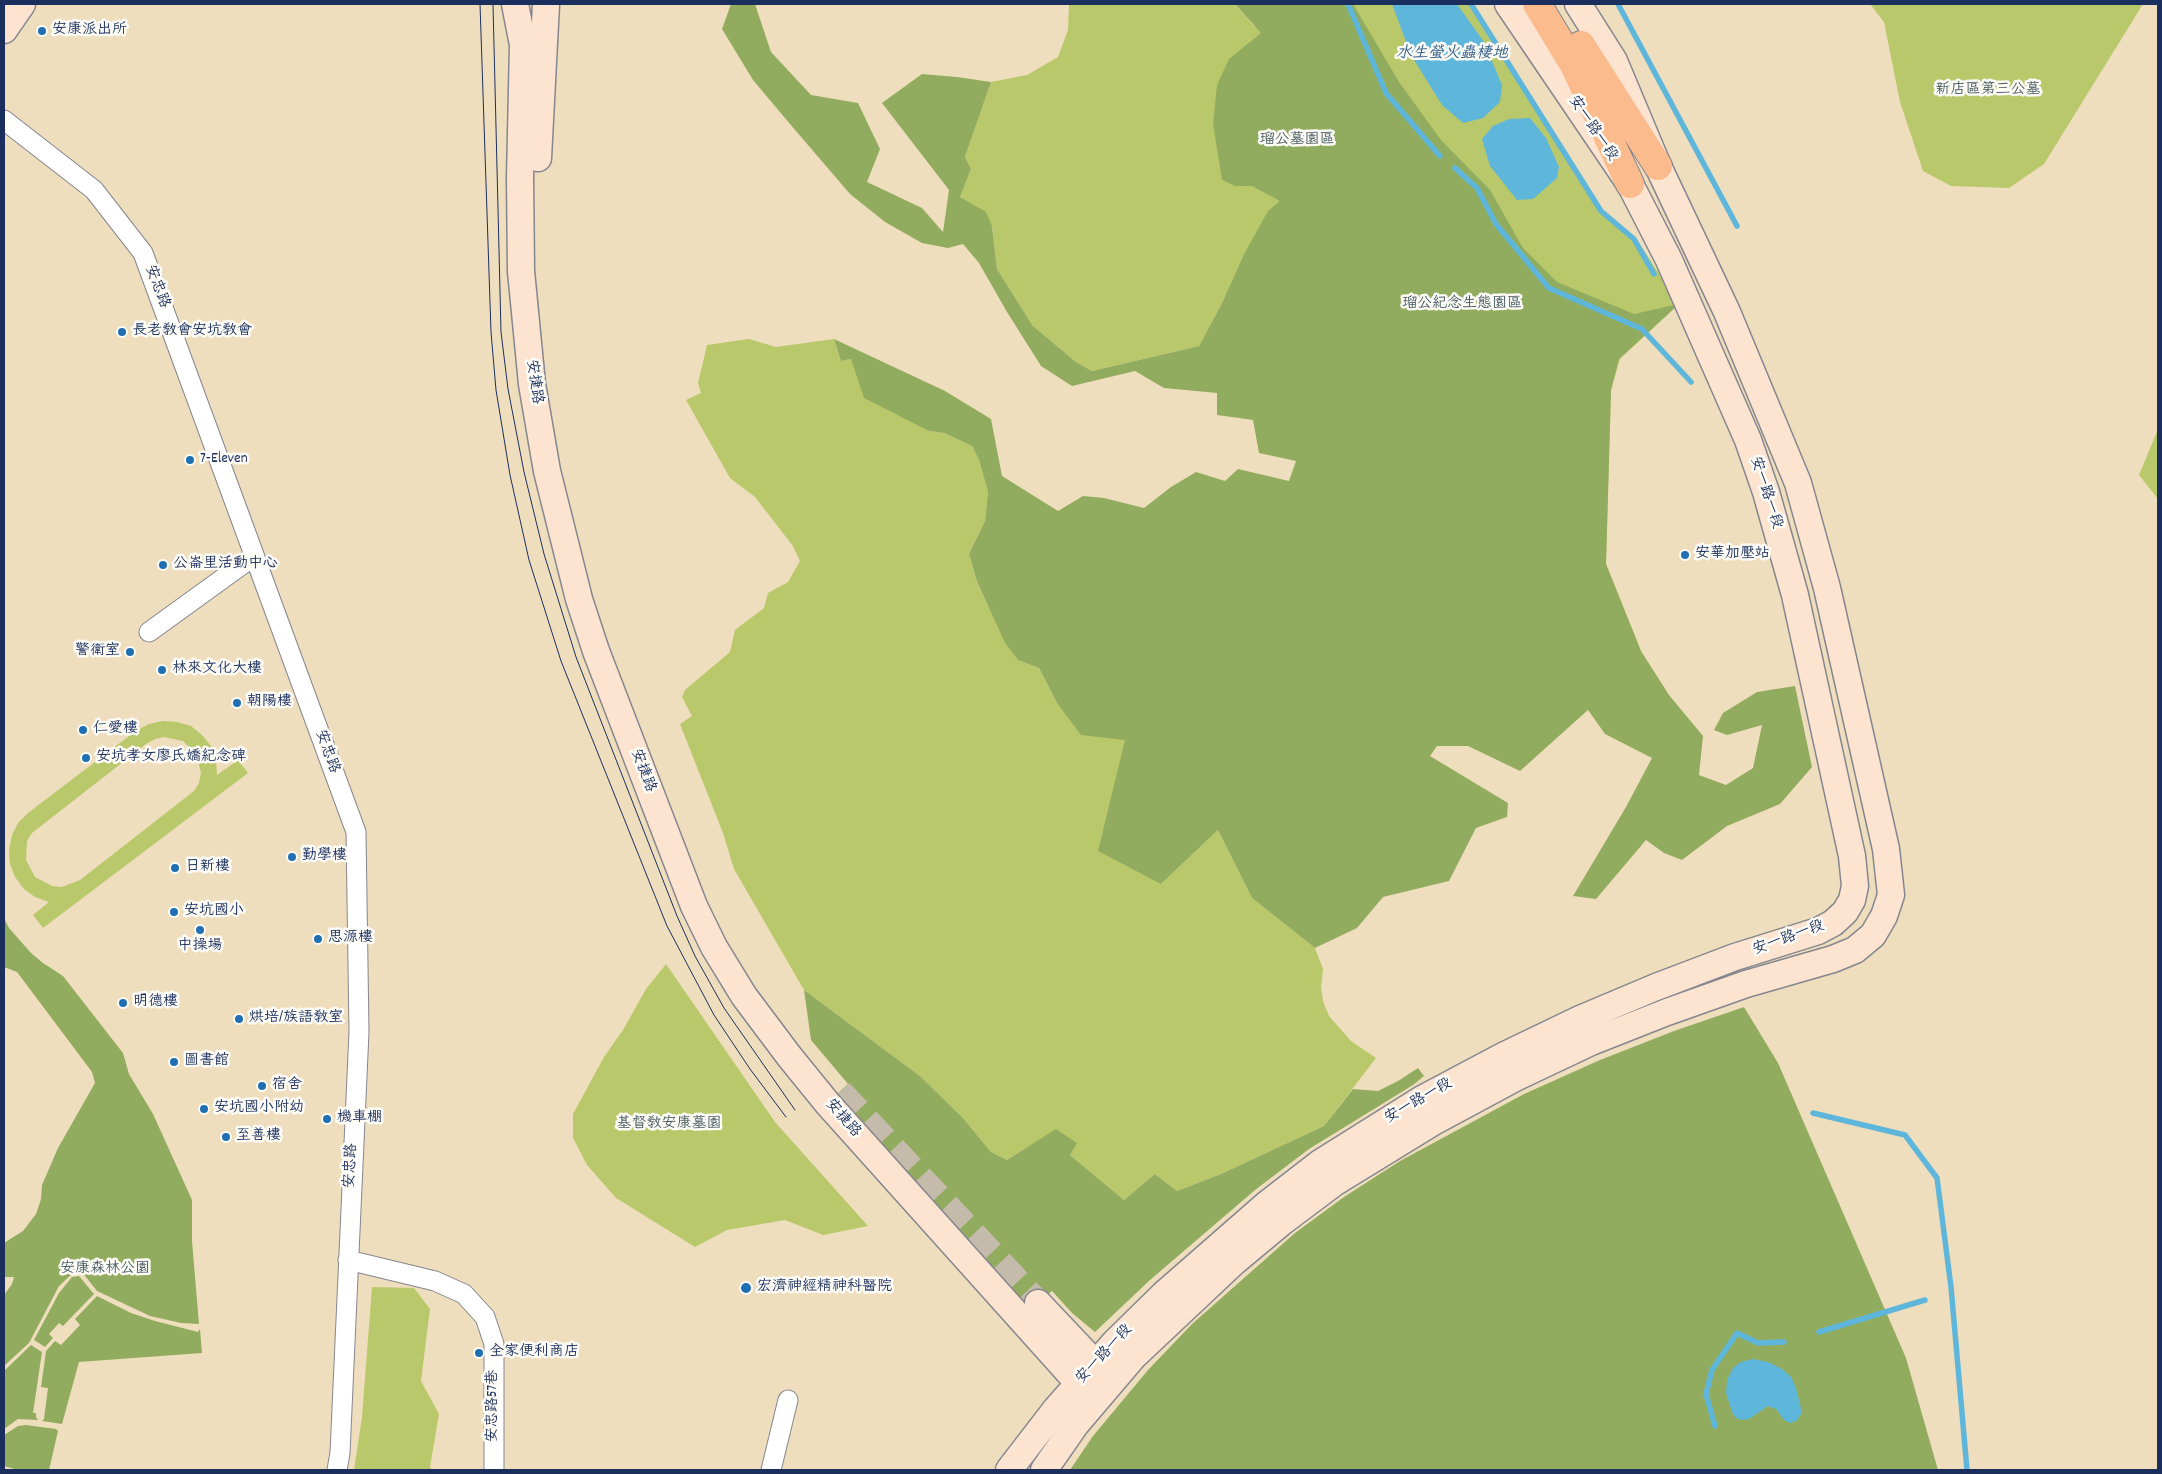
<!DOCTYPE html>
<meta charset="utf-8">
<style>
body{margin:0}
#map{position:relative;width:2162px;height:1474px;overflow:hidden;background:#efdebd;font-family:Dekko,sans-serif}
canvas{display:block}
.frame{position:absolute;inset:0;border:5px solid #1b2f5e;pointer-events:none}
</style>
<div id="map">
<canvas width="2162" height="1474"></canvas>
<div class="frame"></div>
</div>
<script>
const ctx = document.querySelector('canvas').getContext('2d');
ctx.lineJoin = 'round';
function fillPath(path, color) {
  ctx.fillStyle = color;
  ctx.fill(path, 'evenodd');
}
function poly(rows) {
  const path = new Path2D();
  for (const r of rows) {
    path.moveTo(r[0], r[1]);
    for (let i = 2; i < r.length; i += 2) path.lineTo(r[i], r[i + 1]);
  }
  return path;
}
function trace(path, color, width, dash) {
  ctx.strokeStyle = color;
  ctx.lineWidth = width;
  ctx.lineCap = dash ? 'butt' : 'round';
  ctx.setLineDash(dash || []);
  ctx.stroke(path);
}
function label(font, color, halo, rows, align = 'center') {
  ctx.font = font + ' Dekko,"LXGW WenKai TC",sans-serif';
  ctx.lineWidth = 5;
  ctx.setLineDash([]);
  ctx.textBaseline = 'middle';
  ctx.strokeStyle = halo;
  ctx.fillStyle = color;
  for (const [text, x, y, turn = 0] of rows) {
    ctx.save();
    ctx.translate(x, y);
    ctx.rotate((+turn || 0) * Math.PI / 180);
    ctx.textAlign = isNaN(turn) ? turn : align;
    if (halo) ctx.strokeText(text, 0, 0);
    ctx.fillText(text, 0, 0);
    ctx.restore();
  }
}
fillPath(poly([
 [1069,4,1235,4,1255,27,1260,4,1468,4,1600,212,1643,249,1679,304,1620,359,1611,390,1606,564,1641,651,1243,256,1222,303,1199,346,1092,371,1076,362,1033,326,997,269,992,226,960,197,971,169,965,157,991,82,1027,75,1058,57,1068,30],
 [1870,4,2143,4,2044,164,2009,188,1951,186,1923,171,1900,102,1884,22],
 [749,339,776,347,834,339,841,361,851,359,929,431,944,433,972,446,979,460,988,492,985,521,969,554,977,583,1005,642,1018,660,1039,668,1057,703,1126,740,1161,884,1218,830,1252,898,1315,948,1323,969,1321,987,1323,1001,1329,1016,1351,1041,1376,1058,1324,1126,1221,1174,1177,1191,1155,1174,1124,1200,1070,1155,1031,1145,1007,1160,991,1152,963,1118,920,1076,804,990,734,869,723,833,680,724,692,716,682,697,685,690,730,652,735,630,764,608,768,593,788,582,800,561,793,546,755,497,730,478,686,400,701,393,698,383,707,345],
 [2158,429,2158,499,2139,475],
 [163,721,177,722,191,726,202,735,211,746,216,760,217,775,238,760,248,773,43,928,33,915,49,902,35,897,24,889,15,877,10,864,9,850,12,835,18,823,28,813,137,730,149,724],
 [164,737,183,741,196,754,201,773,199,783,194,791,80,880,62,887,52,886,35,877,26,860,27,841,32,833,146,744,155,739],
 [666,964,775,1122,868,1226,823,1235,785,1220,727,1230,695,1247,616,1198,587,1165,573,1138,573,1114,604,1057,623,1030,646,989],
 [372,1287,414,1288,430,1309,421,1381,439,1414,430,1467,432,1470,354,1470,362,1417]
]), '#b9c86b');
fillPath(poly([
 [731,4,755,4,771,52,811,95,858,103,880,149,867,182,922,208,943,232,949,190,882,103,922,74,957,77,991,82,965,157,971,169,960,197,986,212,992,226,997,269,1033,326,1076,362,1092,371,1199,346,1222,303,1243,256,1268,211,1280,201,1252,186,1235,186,1222,180,1213,124,1217,85,1229,59,1261,33,1235,4,1353,4,1399,82,1441,140,1490,190,1523,248,1557,282,1634,314,1679,304,1619,359,1611,390,1606,564,1641,651,1669,695,1703,736,1699,775,1726,785,1753,768,1762,725,1727,735,1714,730,1723,713,1757,692,1795,686,1812,767,1780,804,1727,826,1682,860,1664,853,1646,840,1596,899,1573,896,1626,807,1652,758,1605,734,1588,710,1520,771,1468,746,1437,746,1430,756,1508,803,1507,817,1476,828,1449,881,1383,897,1357,928,1315,948,1252,898,1218,830,1161,884,1098,851,1125,740,1081,735,1057,703,1039,668,1018,660,1005,643,977,582,969,554,985,521,988,492,979,460,972,446,944,433,929,431,864,398,851,359,841,361,834,339,945,391,991,419,1002,476,1058,511,1083,496,1104,498,1144,508,1171,487,1196,472,1225,481,1238,469,1289,481,1296,461,1259,453,1253,420,1217,415,1217,393,1164,388,1135,371,1072,386,1041,366,1007,312,979,263,963,244,948,248,922,243,885,222,850,194,790,124,753,80,722,29],
 [4,918,9,928,31,953,43,963,63,976,123,1053,129,1074,153,1114,192,1200,192,1241,199,1324,181,1323,150,1316,97,1291,82,1272,73,1273,59,1286,29,1343,4,1366,4,1295,12,1284,14,1277,4,1277,4,1243,23,1231,36,1214,41,1199,42,1185,58,1148,95,1083,92,1072,17,972,4,967],
 [804,990,920,1076,963,1118,991,1152,1007,1160,1056,1129,1077,1143,1070,1155,1124,1200,1155,1174,1177,1191,1221,1174,1324,1126,1353,1089,1378,1091,1398,1081,1418,1068,1424,1076,1413,1085,1309,1149,1255,1190,1150,1280,1095,1332,1072,1313,1052,1291,1029,1311,832,1099,848,1084,811,1040],
 [1744,1007,1778,1063,1906,1358,1938,1470,1070,1470,1093,1436,1148,1370,1192,1324,1295,1233,1344,1197,1400,1161,1524,1094,1600,1060,1674,1031],
 [79,1276,94,1294,63,1326,59,1323,49,1334,53,1338,45,1347,34,1340,59,1293,72,1277],
 [97,1296,131,1313,155,1321,198,1332,200,1329,202,1353,79,1362,62,1424,42,1421,44,1419,48,1388,41,1387,46,1351,55,1341,61,1345,80,1325,75,1319],
 [31,1345,42,1352,33,1413,36,1413,36,1417,38,1420,18,1419,4,1429,4,1371],
 [26,1425,56,1429,58,1431,49,1470,18,1470,4,1466,4,1435,18,1426]
]), '#92ac5f');
fillPath(poly([
 [1392,4,1457,4,1484,42,1502,85,1500,102,1483,118,1463,123,1442,105,1411,55],
 [1530,118,1546,138,1559,167,1557,178,1533,199,1517,200,1490,166,1482,139,1493,126,1509,119],
 [1753,1359,1768,1362,1782,1369,1791,1377,1796,1388,1802,1413,1796,1421,1790,1423,1784,1420,1776,1409,1768,1406,1749,1419,1742,1420,1736,1418,1732,1412,1726,1393,1727,1380,1733,1368,1741,1362]
]), '#5eb6db');
trace(poly([
 [1348,4,1386,93,1440,156],
 [1471,4,1601,211,1634,239,1654,274],
 [1618,4,1737,226],
 [1455,168,1477,188,1496,224,1549,288,1642,329,1691,382],
 [1813,1113,1905,1135,1937,1178,1951,1287,1967,1470],
 [1819,1332,1925,1300],
 [1715,1426,1706,1394,1712,1370,1737,1333,1758,1343,1784,1342]
]), '#5eb6db', 5.5);
trace(poly([
 [840,1092,1038,1303]
]), '#c5bbaa', 26, [26, 13]);
const street = poly([
 [4,120,94,190,143,253,356,832,359,1032,340,1453,337,1470],
 [149,632,254,556],
 [348,1260,435,1281,464,1294,485,1317,494,1344,494,1470],
 [771,1470,788,1400]
]);
const secondary = poly([
 [515,4,523,45,520,178,521,271,532,384,547,471,579,599,596,651,694,906,714,947,744,996,789,1056,828,1104,1090,1396],
 [4,30,22,4],
 [538,158,546,4],
 [1038,1303,1108,1377],
 [1009,1470,1056,1409,1115,1342,1164,1294,1267,1204,1320,1163,1422,1099,1503,1056,1580,1019,1656,987,1735,957,1818,931,1833,923,1845,912,1852,900,1855,886,1852,856,1795,595,1766,492,1748,440,1669,260,1630,184,1508,4],
 [1044,1470,1076,1424,1133,1357,1234,1262,1282,1222,1334,1183,1435,1121,1515,1078,1591,1042,1667,1012,1746,984,1833,959,1855,950,1873,935,1884,916,1891,895,1886,849,1827,588,1798,483,1727,312,1658,166,1614,61,1578,4]
]);
const highway = poly([
 [1537,4,1574,65,1630,184],
 [1581,45,1658,166]
]);
trace(street, '#85868e', 21);
trace(secondary, '#85868e', 29);
trace(highway, '#85868e', 30);
trace(street, '#fff', 19);
trace(secondary, '#fde4d1', 26);
trace(highway, '#fbbb8d', 28);
trace(poly([
 [480,4,491,332,496,390,510,475,529,560,561,661,667,926,714,1015,750,1069,786,1117],
 [493,4,501,332,508,389,524,472,544,554,576,657,677,916,695,956,724,1008,795,1110]
]), '#1b2f5e', 1);
for (const [x, y, r, color] of [
 [42,31,5,"#1f6fb2"],
 [122,332,5,"#1f6fb2"],
 [190,460,5,"#1f6fb2"],
 [1685,555,5,"#1f6fb2"],
 [163,565,5,"#1f6fb2"],
 [130,652,5,"#1f6fb2"],
 [162,670,5,"#1f6fb2"],
 [237,703,5,"#1f6fb2"],
 [83,730,5,"#1f6fb2"],
 [86,758,5,"#1f6fb2"],
 [292,857,5,"#1f6fb2"],
 [175,868,5,"#1f6fb2"],
 [174,912,5,"#1f6fb2"],
 [200,930,5,"#1f6fb2"],
 [318,939,5,"#1f6fb2"],
 [123,1003,5,"#1f6fb2"],
 [239,1019,5,"#1f6fb2"],
 [174,1062,5,"#1f6fb2"],
 [262,1086,5,"#1f6fb2"],
 [204,1109,5,"#1f6fb2"],
 [327,1119,5,"#1f6fb2"],
 [226,1137,5,"#1f6fb2"],
 [746,1288,6,"#1f6fb2"],
 [479,1353,5,"#1f6fb2"]
]) {
  const dot = new Path2D();
  dot.arc(x, y, r, 0, 2 * Math.PI);
  ctx.fillStyle = color;
  ctx.fill(dot);
  trace(dot, '#fdfcf7', 2);
}
label('15px', '#1b2f5e', '#fdfcf7', [
 ["安康派出所",52,31],
 ["長老教會安坑教會",132,332],
 ["7-Eleven",200,460],
 ["安華加壓站",1695,555],
 ["公崙里活動中心",173,565],
 ["警衛室",120,652,"right"],
 ["林來文化大樓",172,670],
 ["朝陽樓",247,703],
 ["仁愛樓",93,730],
 ["安坑孝女廖氏嬌紀念碑",96,758],
 ["勤學樓",302,857],
 ["日新樓",185,868],
 ["安坑國小",184,912],
 ["思源樓",328,939],
 ["中操場",200,947,"center"],
 ["明德樓",133,1003],
 ["烘培/族語教室",249,1019],
 ["圖書館",184,1062],
 ["宿舍",272,1086],
 ["安坑國小附幼",214,1109],
 ["機車棚",337,1119],
 ["至善樓",236,1137],
 ["宏濟神經精神科醫院",757,1288],
 ["全家便利商店",489,1353]
], 'left');
label('15px', '#4a5d62', '#fdfcf7', [
 ["新店區第三公墓",1988,91],
 ["瑠公墓園區",1297,141],
 ["瑠公紀念生態園區",1462,305],
 ["基督教安康墓園",669,1125],
 ["安康森林公園",105,1270]
]);
label('15px', '#1b2f5e', '#fdfcf7', [
 ["安一路一段",1592,129,56],
 ["安忠路",156,287,69],
 ["安捷路",533,382,82],
 ["安一路一段",1765,493,72],
 ["安忠路",326,752,70],
 ["安捷路",642,771,69],
 ["安一路一段",1789,939,-20],
 ["安一路一段",1419,1102,-30],
 ["安捷路",842,1119,49],
 ["安忠路",352,1166,-87],
 ["安一路一段",1105,1355,-47],
 ["安忠路57巷",494,1406,-90]
]);
label('italic 16px', '#325e8a', '#fdfcf7', [
 ["水生螢火蟲棲地",1452,55]
]);
</script>
